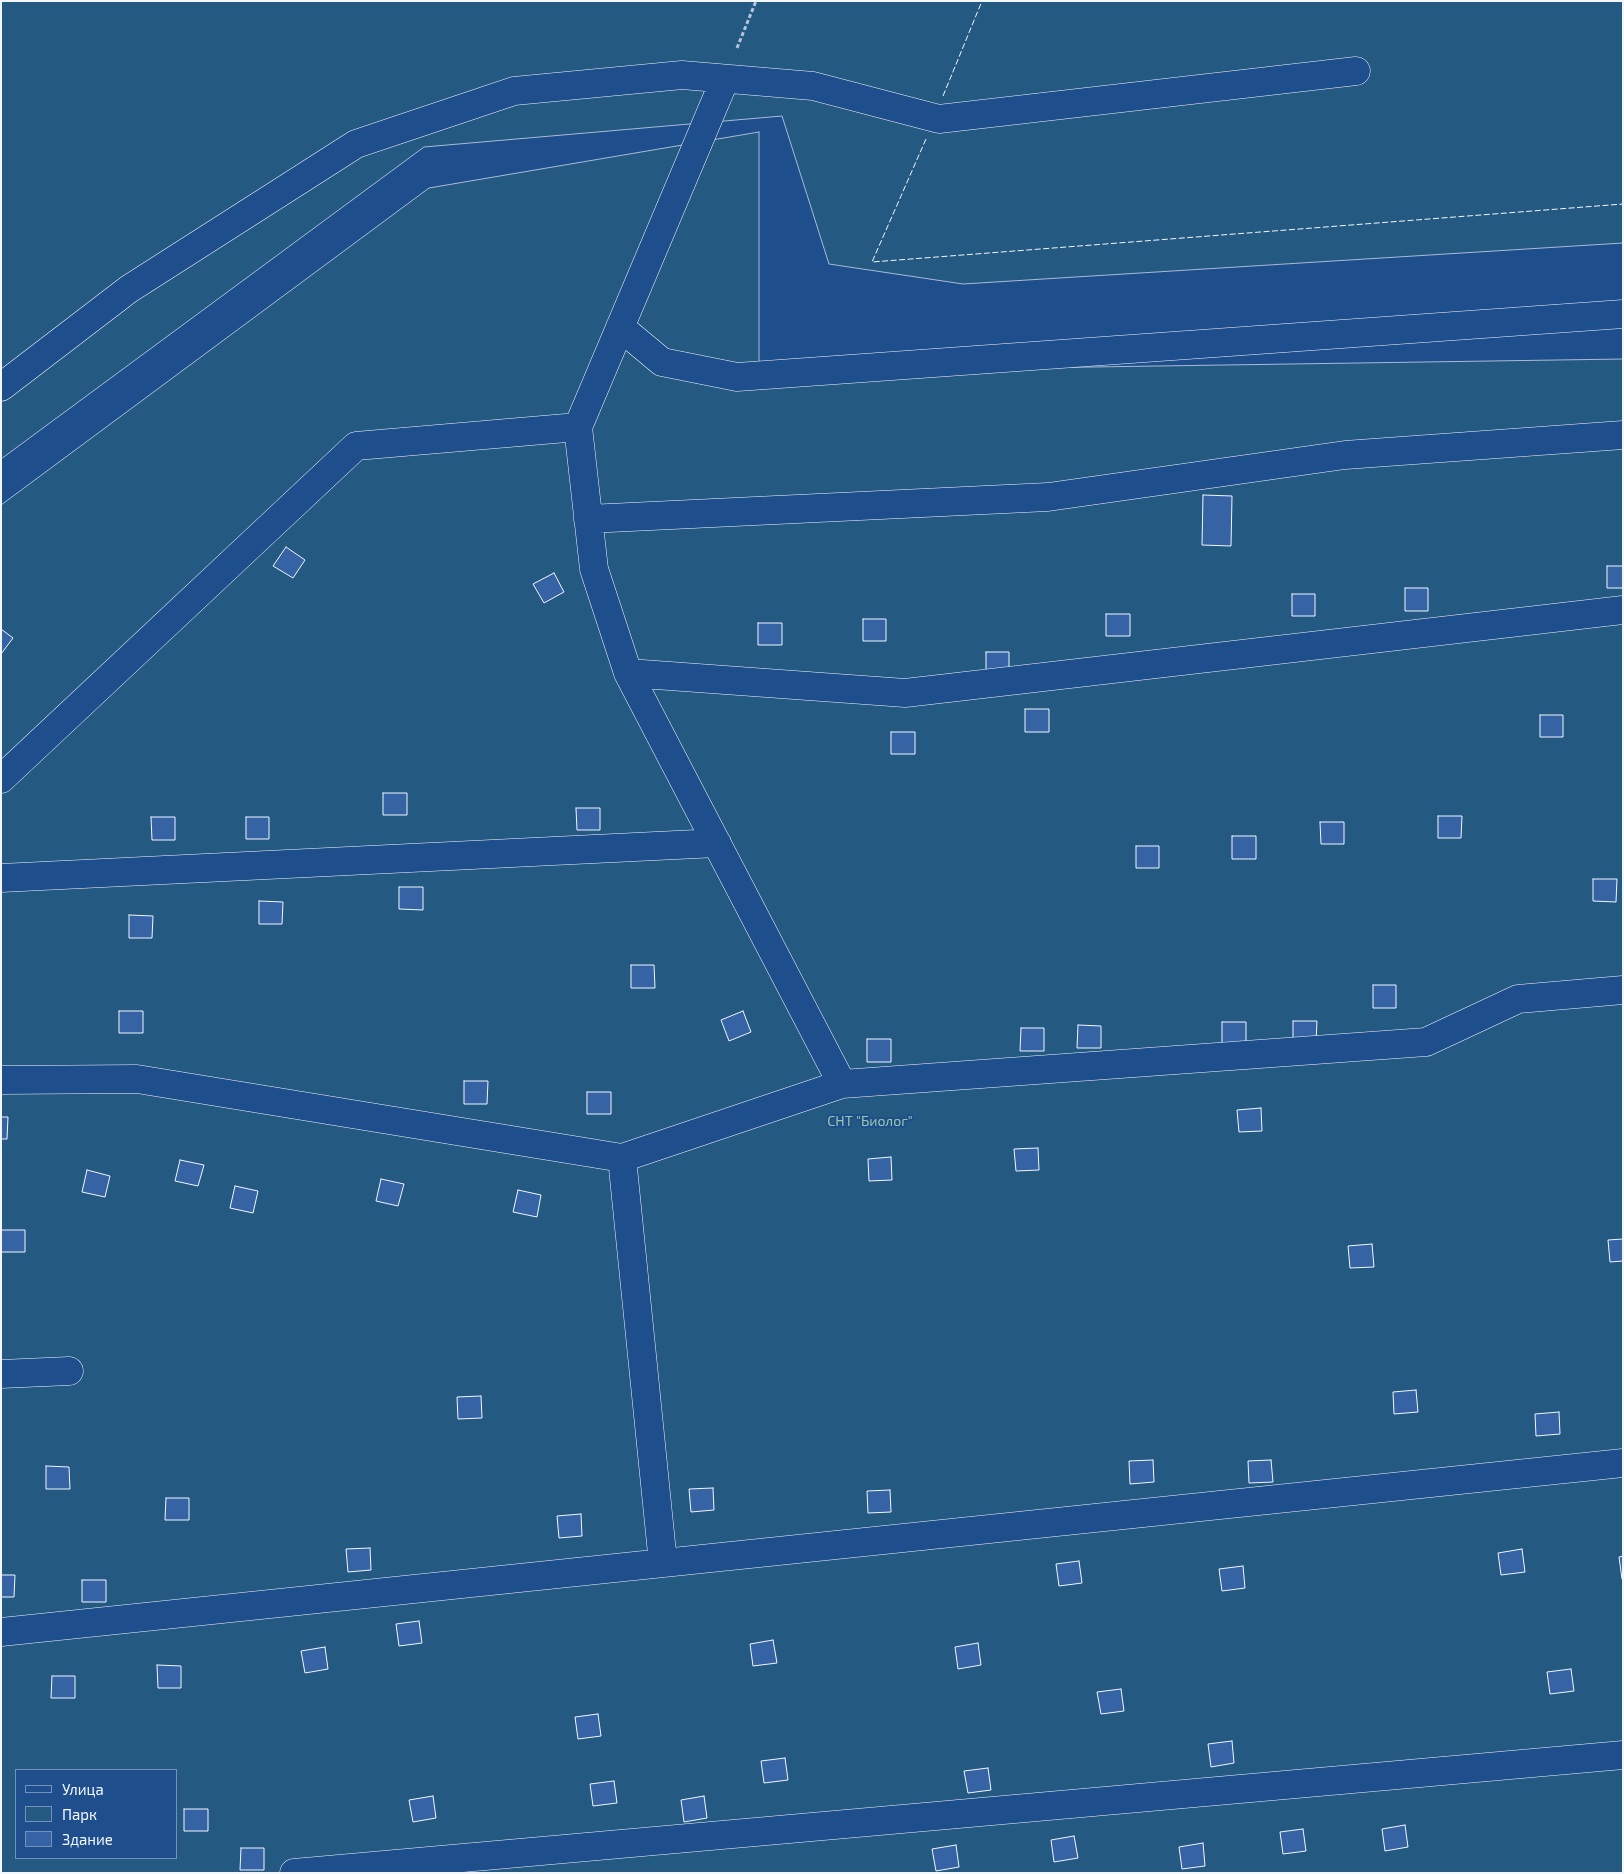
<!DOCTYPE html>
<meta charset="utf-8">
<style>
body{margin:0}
#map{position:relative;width:1624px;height:1874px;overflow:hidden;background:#1f4e8c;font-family:"Exo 2",sans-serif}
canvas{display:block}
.frame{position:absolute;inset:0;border:2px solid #f2f6ff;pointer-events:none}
.legend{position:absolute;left:15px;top:1769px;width:162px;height:90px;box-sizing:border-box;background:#1f4e8c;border:1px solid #7391ba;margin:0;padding:6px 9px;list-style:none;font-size:15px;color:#f2f6ff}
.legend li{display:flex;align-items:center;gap:10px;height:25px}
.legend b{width:25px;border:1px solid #7391ba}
</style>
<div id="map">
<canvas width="1624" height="1874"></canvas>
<div class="frame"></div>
<ul class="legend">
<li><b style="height:6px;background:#1f4e8c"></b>Улица</li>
<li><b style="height:14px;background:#245a82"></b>Парк</li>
<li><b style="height:14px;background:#3563a3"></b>Здание</li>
</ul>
</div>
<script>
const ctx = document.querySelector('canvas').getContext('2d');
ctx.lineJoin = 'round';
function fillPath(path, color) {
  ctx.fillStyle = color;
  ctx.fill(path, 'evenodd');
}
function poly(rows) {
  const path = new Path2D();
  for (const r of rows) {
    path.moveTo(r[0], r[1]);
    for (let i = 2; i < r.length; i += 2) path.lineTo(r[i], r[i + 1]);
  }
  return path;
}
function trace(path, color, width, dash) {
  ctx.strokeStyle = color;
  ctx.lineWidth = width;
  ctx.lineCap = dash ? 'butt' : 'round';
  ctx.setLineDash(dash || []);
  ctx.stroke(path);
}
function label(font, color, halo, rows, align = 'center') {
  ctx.font = font + ' "Exo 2",sans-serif';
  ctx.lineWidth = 4;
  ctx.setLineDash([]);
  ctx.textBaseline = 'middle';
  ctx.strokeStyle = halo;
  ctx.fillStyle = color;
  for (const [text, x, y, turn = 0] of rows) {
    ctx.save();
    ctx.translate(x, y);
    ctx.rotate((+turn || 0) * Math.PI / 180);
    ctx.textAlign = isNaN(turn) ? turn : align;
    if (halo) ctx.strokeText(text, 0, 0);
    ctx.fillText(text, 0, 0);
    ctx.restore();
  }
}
const green = poly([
 [1,1,1623,1,1623,243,963,284,829,264,782,116,424,147,1,459,1,1],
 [759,132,759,372,1623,359,1623,1873,1,1873,1,505,429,188,759,132],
 [16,1770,176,1770,176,1858,16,1858,16,1770]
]);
fillPath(green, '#245a82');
trace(green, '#a8bbd7', 1);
const building = poly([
 [1203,495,1232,496,1231,546,1202,545,1203,495],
 [286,547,305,560,293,578,273,566,286,547],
 [1607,566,1623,566,1623,588,1607,588,1607,566],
 [554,573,564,592,544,603,533,584,554,573],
 [1405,588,1428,588,1428,611,1405,611,1405,588],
 [1292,594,1315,594,1315,616,1292,616,1292,594],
 [1106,614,1130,614,1130,636,1106,636,1106,614],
 [863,619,886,619,886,641,863,641,863,619],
 [758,623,782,623,782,645,758,645,758,623],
 [1,629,13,638,1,654,1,629],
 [986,652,1009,652,1009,674,986,674,986,652],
 [1025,709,1049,709,1049,732,1025,732,1025,709],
 [1540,715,1563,715,1563,737,1540,737,1540,715],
 [891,732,915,732,915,754,891,754,891,732],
 [383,793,407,793,407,815,383,815,383,793],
 [576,808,600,808,600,830,577,830,576,808],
 [1438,816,1462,816,1461,838,1438,838,1438,816],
 [151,817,175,817,175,840,152,840,151,817],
 [246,817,269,817,269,839,246,839,246,817],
 [1320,822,1344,822,1344,844,1321,844,1320,822],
 [1232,836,1256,836,1256,859,1232,859,1232,836],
 [1136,846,1159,846,1159,868,1136,868,1136,846],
 [1593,879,1617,879,1616,902,1593,901,1593,879],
 [399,887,423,887,423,910,399,909,399,887],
 [259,901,283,902,282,924,259,924,259,901],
 [129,915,153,916,152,938,129,938,129,915],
 [631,965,654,965,655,988,631,988,631,965],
 [1373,985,1396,985,1396,1008,1373,1008,1373,985],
 [119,1011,143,1011,143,1033,119,1033,119,1011],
 [743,1011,751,1032,729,1041,721,1020,743,1011],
 [1293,1021,1317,1021,1316,1043,1293,1043,1293,1021],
 [1222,1022,1246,1022,1246,1044,1222,1044,1222,1022],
 [1078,1025,1101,1026,1101,1048,1077,1048,1078,1025],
 [1021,1028,1044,1028,1044,1051,1020,1051,1021,1028],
 [867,1039,891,1039,891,1062,867,1062,867,1039],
 [464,1081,488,1081,487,1104,464,1104,464,1081],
 [587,1092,611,1092,611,1114,587,1114,587,1092],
 [1261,1108,1262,1131,1239,1132,1237,1110,1261,1108],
 [1,1117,8,1117,7,1139,1,1139,1,1117],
 [1038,1148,1039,1170,1016,1171,1014,1149,1038,1148],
 [891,1157,892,1180,869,1181,868,1159,891,1157],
 [180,1160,204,1165,198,1186,175,1181,180,1160],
 [87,1170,110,1176,105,1197,82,1192,87,1170],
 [381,1179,404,1184,398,1206,376,1201,381,1179],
 [235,1186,258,1191,253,1213,230,1208,235,1186],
 [518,1190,541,1195,537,1217,513,1212,518,1190],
 [1,1230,25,1230,25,1252,1,1252,1,1230],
 [1623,1239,1623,1261,1610,1262,1608,1240,1623,1239],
 [1372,1244,1374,1267,1350,1268,1348,1246,1372,1244],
 [1416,1390,1418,1412,1394,1414,1393,1392,1416,1390],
 [481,1396,482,1418,458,1419,457,1397,481,1396],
 [1559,1412,1560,1434,1536,1436,1535,1414,1559,1412],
 [1153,1460,1154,1482,1130,1484,1129,1461,1153,1460],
 [1271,1460,1273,1482,1249,1483,1248,1461,1271,1460],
 [46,1466,69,1467,70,1489,46,1489,46,1466],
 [713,1488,714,1510,691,1512,689,1489,713,1488],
 [890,1490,891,1512,868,1513,867,1491,890,1490],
 [166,1498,189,1498,189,1520,165,1520,166,1498],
 [581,1514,582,1536,559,1538,557,1516,581,1514],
 [370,1548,371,1570,348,1572,346,1549,370,1548],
 [1522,1549,1525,1572,1501,1575,1498,1553,1522,1549],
 [1623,1556,1623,1579,1622,1579,1619,1557,1623,1556],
 [1079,1561,1082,1583,1059,1586,1056,1564,1079,1561],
 [1243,1566,1245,1588,1222,1591,1219,1569,1243,1566],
 [1,1575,15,1575,14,1597,1,1597,1,1575],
 [82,1580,106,1580,106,1602,82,1602,82,1580],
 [419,1621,422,1643,399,1646,396,1624,419,1621],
 [773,1640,777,1663,753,1666,750,1644,773,1640],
 [978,1643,981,1665,958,1669,955,1647,978,1643],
 [325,1647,328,1669,305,1673,301,1651,325,1647],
 [157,1665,181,1666,181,1688,158,1688,157,1665],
 [1571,1669,1574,1691,1550,1694,1547,1672,1571,1669],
 [52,1676,75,1676,75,1698,51,1698,52,1676],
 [1121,1689,1124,1711,1101,1714,1097,1692,1121,1689],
 [598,1714,601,1736,578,1739,575,1717,598,1714],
 [1232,1741,1234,1763,1211,1767,1208,1744,1232,1741],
 [785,1758,788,1780,764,1783,761,1761,785,1758],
 [988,1768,991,1790,968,1793,964,1771,988,1768],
 [614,1781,617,1803,593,1806,590,1784,614,1781],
 [433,1796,436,1818,413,1822,409,1800,433,1796],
 [704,1796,707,1818,684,1822,681,1800,704,1796],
 [184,1809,208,1809,208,1831,184,1831,184,1809],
 [1405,1825,1408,1847,1385,1851,1382,1829,1405,1825],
 [1303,1829,1306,1851,1283,1854,1280,1832,1303,1829],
 [1074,1836,1078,1858,1054,1862,1051,1840,1074,1836],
 [1203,1843,1205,1866,1182,1869,1179,1847,1203,1843],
 [956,1845,959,1867,936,1871,932,1849,956,1845],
 [241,1848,264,1848,264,1870,240,1870,241,1848]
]);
fillPath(building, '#3563a3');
trace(building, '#f2f6ff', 1);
const minor = poly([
 [725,79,578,427,594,569,628,673,842,1084,1426,1042,1518,999,1623,990],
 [620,327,662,362,737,377,1623,314],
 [1,387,129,289,356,144,514,91,682,75,813,86,939,119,1356,71],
 [588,519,1048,497,1345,455,1623,435],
 [628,673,905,693,1623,610],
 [1,779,356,446,578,427],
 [1,878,717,843],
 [1,1080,137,1079,622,1158,842,1084],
 [622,1158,663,1563],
 [1,1374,69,1371],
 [1,1632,1623,1463],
 [294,1873,1623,1755]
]);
trace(minor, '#f2f6ff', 29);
trace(poly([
 [737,48,756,1]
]), '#b3c4dc', 3, [4, 2.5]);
trace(minor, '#1f4e8c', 28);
trace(poly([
 [943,96,982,1],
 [926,139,872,262,1623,204]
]), '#f2f6ff', 1, [6, 2.5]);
label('14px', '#97c8a6', '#1f4e8c', [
 ["СНТ \"Биолог\"",870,1121]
]);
</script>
